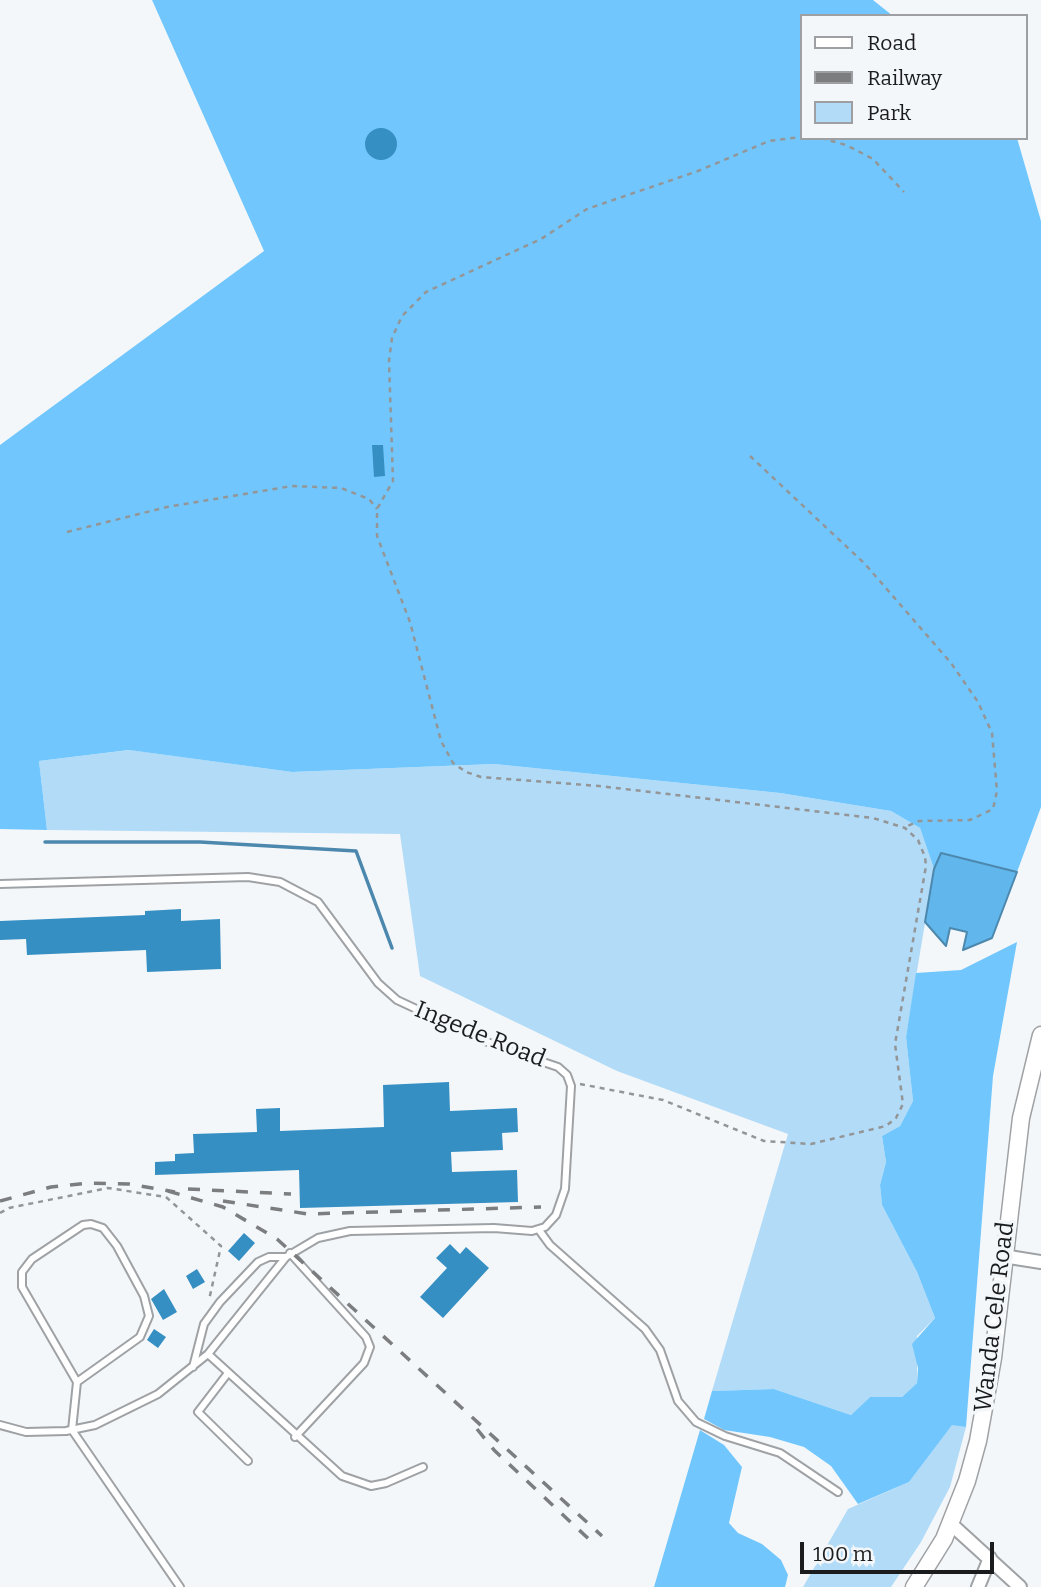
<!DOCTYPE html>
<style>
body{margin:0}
#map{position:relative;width:1041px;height:1587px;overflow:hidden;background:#f4f7fa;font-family:Bitter,serif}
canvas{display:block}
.legend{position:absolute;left:800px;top:14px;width:228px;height:126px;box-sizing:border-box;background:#f4f7fa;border:2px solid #9d9fa2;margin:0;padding:9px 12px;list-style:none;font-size:21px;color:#1b1c1d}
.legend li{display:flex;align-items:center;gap:14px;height:35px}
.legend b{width:35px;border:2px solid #9d9fa2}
.scale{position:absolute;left:800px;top:1542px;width:194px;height:32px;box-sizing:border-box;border:4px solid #1b1c1d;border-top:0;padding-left:9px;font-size:21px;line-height:24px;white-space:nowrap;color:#1b1c1d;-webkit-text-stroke:5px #f4f7fa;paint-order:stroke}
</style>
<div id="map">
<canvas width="1041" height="1587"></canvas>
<ul class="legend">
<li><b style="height:9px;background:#fff"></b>Road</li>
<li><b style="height:9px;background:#7b7d7f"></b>Railway</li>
<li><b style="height:19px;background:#b1dbf7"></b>Park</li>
</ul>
<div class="scale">100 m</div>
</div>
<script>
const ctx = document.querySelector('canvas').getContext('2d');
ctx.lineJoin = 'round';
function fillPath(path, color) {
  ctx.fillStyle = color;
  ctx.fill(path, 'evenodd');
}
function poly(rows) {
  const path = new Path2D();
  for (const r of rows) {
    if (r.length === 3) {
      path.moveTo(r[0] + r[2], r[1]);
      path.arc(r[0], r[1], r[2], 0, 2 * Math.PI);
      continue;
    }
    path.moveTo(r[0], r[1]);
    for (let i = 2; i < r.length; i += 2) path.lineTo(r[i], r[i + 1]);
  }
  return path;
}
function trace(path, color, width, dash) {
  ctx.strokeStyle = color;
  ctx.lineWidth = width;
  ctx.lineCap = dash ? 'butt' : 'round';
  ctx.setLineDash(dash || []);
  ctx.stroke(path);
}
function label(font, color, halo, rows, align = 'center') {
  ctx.font = font + ' Bitter,serif';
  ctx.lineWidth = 7;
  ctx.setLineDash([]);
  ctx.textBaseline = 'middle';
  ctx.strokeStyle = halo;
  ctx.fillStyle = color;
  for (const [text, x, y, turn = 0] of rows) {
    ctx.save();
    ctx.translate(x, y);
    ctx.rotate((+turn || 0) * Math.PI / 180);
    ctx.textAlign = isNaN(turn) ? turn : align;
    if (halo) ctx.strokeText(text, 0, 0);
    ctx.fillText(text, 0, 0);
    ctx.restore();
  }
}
fillPath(poly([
 [130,750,292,772,494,764,780,793,891,811,920,828,934,869,906,1037,913,1101,900,1126,882,1136,886,1162,880,1185,882,1205,917,1272,935,1318,917,1336,917,1383,902,1397,870,1397,851,1415,774,1389,712,1391,788,1134,617,1071,420,976,400,834,47,830,39,761],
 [952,1424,966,1427,950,1487,921,1542,891,1587,803,1587,848,1509,909,1482]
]), '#b1dbf7');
fillPath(poly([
 [152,0,873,0,893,16,801,16,801,138,1017,138,1041,221,1041,807,1017,872,942,853,934,869,920,828,891,811,780,793,494,764,292,772,129,750,39,761,47,830,0,829,0,445,264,251],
 [1017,942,993,1076,966,1427,952,1425,909,1482,858,1504,831,1466,804,1447,770,1437,724,1430,704,1419,712,1391,774,1389,851,1415,870,1397,902,1397,917,1383,918,1368,912,1344,935,1318,917,1272,882,1205,880,1185,886,1162,882,1136,900,1126,913,1101,906,1037,916,973,961,970],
 [700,1430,724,1445,742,1467,729,1523,738,1533,762,1544,781,1560,788,1575,785,1587,654,1587]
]), '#71c7fd');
const water = poly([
 [941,853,1017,872,992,938,963,950,967,932,950,928,946,946,925,922,934,869,941,853]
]);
fillPath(water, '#61b7ec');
trace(water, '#4c88ae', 2);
trace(poly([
 [45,842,200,842,356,851,392,948]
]), '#4c88ae', 3.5);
fillPath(poly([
 [381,144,16],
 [372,445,383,445,385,476,374,477],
 [181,909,181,921,220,919,221,969,147,972,146,950,27,955,26,939,0,940,0,921,145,915,145,911],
 [449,1082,450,1111,517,1108,518,1132,502,1133,503,1150,451,1152,452,1172,517,1170,518,1202,300,1208,299,1170,155,1175,155,1162,175,1161,175,1154,194,1153,193,1134,257,1132,256,1109,280,1108,280,1131,384,1127,383,1085],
 [244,1233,255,1243,239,1261,228,1251],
 [450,1244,460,1254,466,1247,489,1268,443,1318,420,1297,447,1268,436,1258],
 [197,1269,205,1282,193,1289,186,1276],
 [164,1289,177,1312,163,1320,151,1299],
 [154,1329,166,1337,158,1348,147,1340]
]), '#368fc2');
const lane = poly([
 [0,884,248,877,280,882,318,902,378,983,397,1000,496,1046,558,1067,567,1075,571,1086,565,1189,556,1215,545,1227,532,1231,494,1228,350,1231,318,1238,286,1257,208,1354,158,1394,95,1425,66,1431,26,1432,0,1425],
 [539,1230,550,1245,645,1329,660,1350,678,1401,696,1422,725,1436,780,1453,838,1492],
 [290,1253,366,1337,370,1347,364,1363,295,1437],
 [208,1354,342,1476,371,1486,386,1483,423,1467],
 [193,1367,204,1324,220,1302,258,1262,269,1257,286,1257],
 [228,1373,198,1412,248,1461],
 [77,1382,140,1337,149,1316,144,1296,117,1246,103,1228,91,1224,83,1225,32,1259,22,1272,22,1287,77,1382,72,1430,180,1587]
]);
const street = poly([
 [1003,1256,1041,1262],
 [951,1524,1020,1587],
 [978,1587,990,1558]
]);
const secondary = poly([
 [914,1587,944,1539,967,1481,978,1441,993,1358,1021,1118,1041,1035]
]);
trace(lane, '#9fa2a5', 10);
trace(street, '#9fa2a5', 16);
trace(secondary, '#9fa2a5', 19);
trace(poly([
 [821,138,846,145,873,159,904,192],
 [750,456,865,564,951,663,978,702,992,733,997,791,993,809,970,820,919,821,905,827],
 [67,532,167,507,292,486,341,488,369,499,377,509],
 [580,1084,663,1100,764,1141,811,1144,886,1126,896,1118,903,1104,895,1044,926,866,925,857,918,840,905,828,873,818,599,786,481,777,466,772,453,763,441,741,410,622,377,536,377,509,393,481,389,361,392,338,402,316,426,292,541,239,587,209,698,171,769,141,801,137],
 [0,1213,9,1208,108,1188,166,1197,221,1246,209,1300]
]), '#939597', 2.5, [5, 5]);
trace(lane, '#fff', 6);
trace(street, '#fff', 12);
trace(secondary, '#fff', 16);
trace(poly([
 [188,1189,291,1194],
 [168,1191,223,1207,277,1239,602,1536],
 [0,1201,51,1187,88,1183,129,1184,175,1192],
 [223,1201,308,1214,541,1207],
 [477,1429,494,1450,594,1544]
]), '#7b7d7f', 3.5, [12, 12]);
label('24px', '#1b1c1d', '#f4f7fa', [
 ["Ingede Road",480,1035,22],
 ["Wanda Cele Road",995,1317,-83]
]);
</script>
